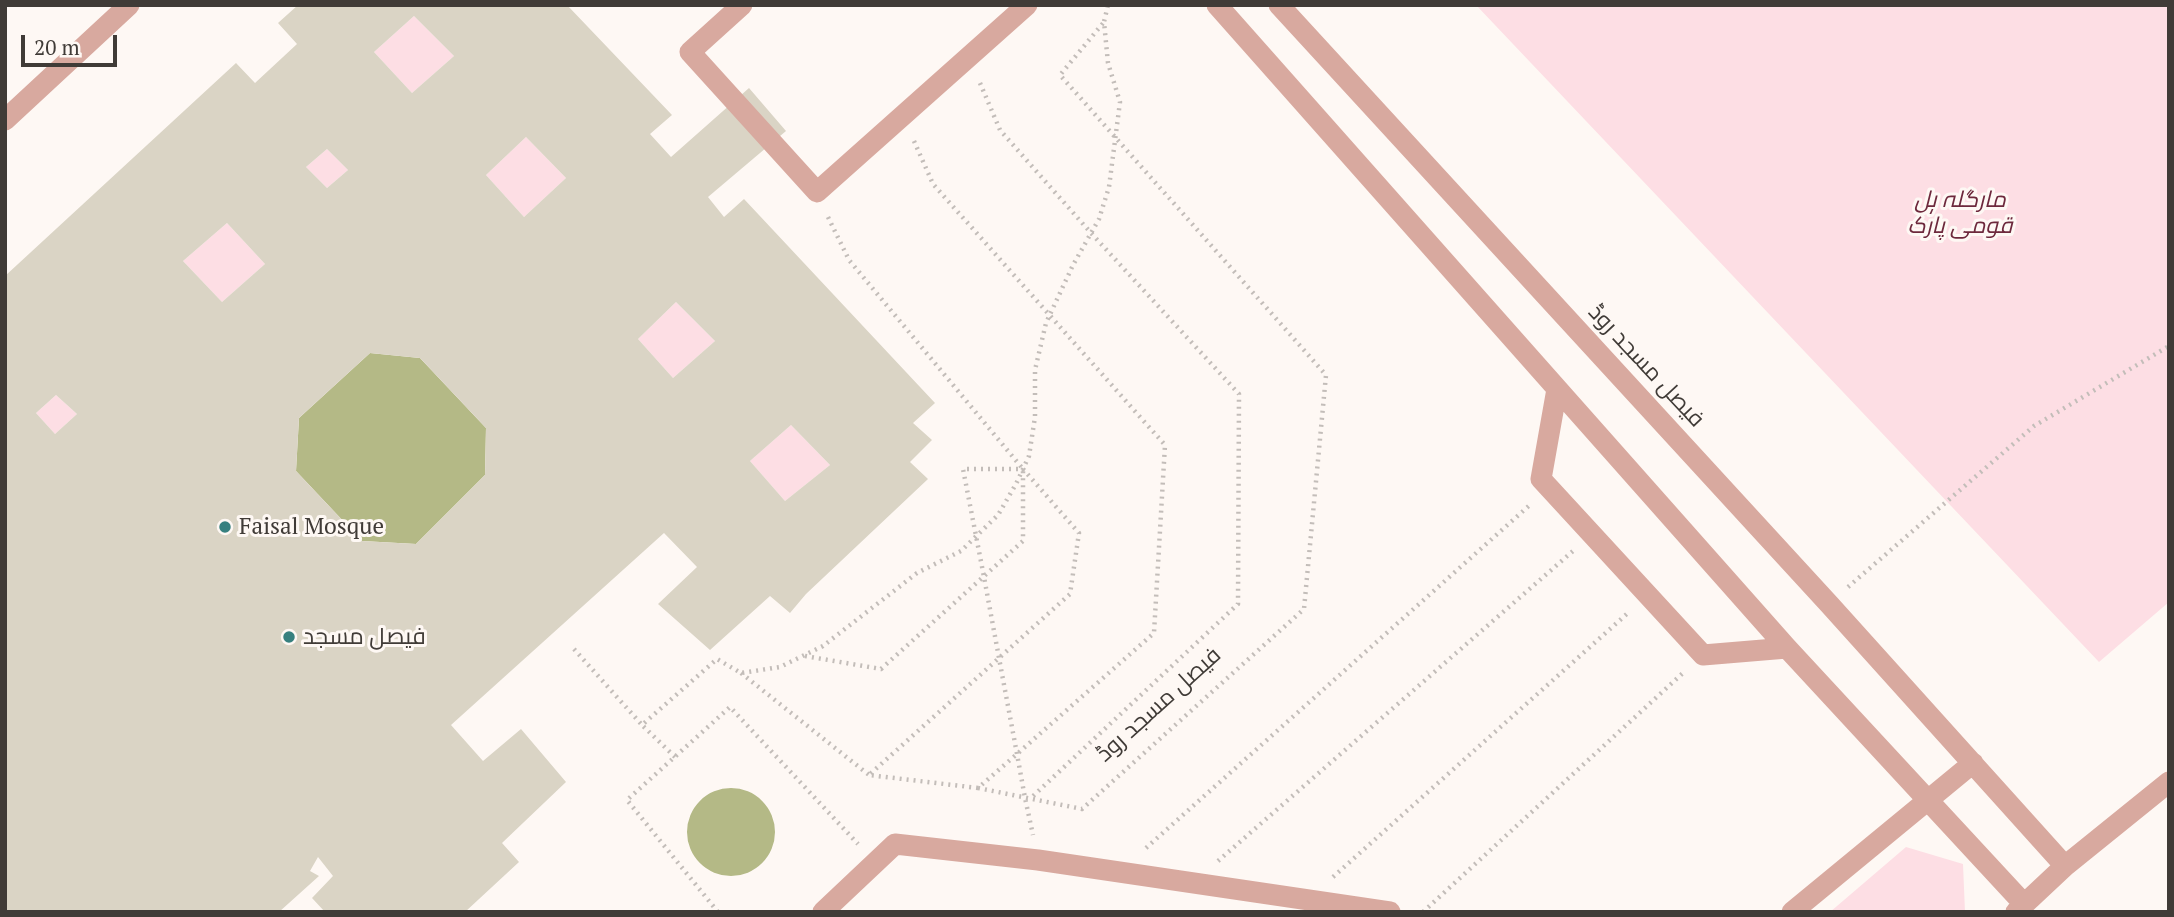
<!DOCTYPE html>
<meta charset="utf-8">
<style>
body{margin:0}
#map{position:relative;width:2174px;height:917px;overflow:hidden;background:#fef8f4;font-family:"PT Serif",serif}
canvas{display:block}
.frame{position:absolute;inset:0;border:7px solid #403b37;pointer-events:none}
.scale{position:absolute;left:21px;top:35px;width:96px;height:32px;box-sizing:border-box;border:4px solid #403b37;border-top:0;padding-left:9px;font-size:21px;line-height:24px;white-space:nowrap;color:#403b37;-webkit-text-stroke:5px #fef8f4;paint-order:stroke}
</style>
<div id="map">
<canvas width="2174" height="917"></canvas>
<div class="frame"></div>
<div class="scale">20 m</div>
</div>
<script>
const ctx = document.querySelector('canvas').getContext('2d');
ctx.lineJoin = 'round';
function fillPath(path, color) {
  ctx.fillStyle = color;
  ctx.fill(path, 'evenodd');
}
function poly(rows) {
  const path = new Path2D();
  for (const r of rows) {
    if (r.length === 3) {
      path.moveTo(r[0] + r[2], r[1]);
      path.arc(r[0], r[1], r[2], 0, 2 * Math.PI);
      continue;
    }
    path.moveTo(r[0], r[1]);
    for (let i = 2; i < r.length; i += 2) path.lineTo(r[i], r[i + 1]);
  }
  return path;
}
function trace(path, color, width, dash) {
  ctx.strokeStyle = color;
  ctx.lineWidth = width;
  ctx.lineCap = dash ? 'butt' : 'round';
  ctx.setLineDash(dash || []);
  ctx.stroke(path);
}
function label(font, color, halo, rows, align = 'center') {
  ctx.font = font + ' "PT Serif",Cairo,serif';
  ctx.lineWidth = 6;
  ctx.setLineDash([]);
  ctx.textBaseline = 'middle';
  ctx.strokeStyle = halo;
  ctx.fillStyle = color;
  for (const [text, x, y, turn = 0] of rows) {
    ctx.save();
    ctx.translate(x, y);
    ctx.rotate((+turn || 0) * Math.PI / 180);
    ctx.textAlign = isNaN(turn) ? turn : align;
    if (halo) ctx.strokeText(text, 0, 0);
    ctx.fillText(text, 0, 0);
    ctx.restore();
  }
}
fillPath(poly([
 [1476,5,2169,5,2169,602,2099,662],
 [414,16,454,56,412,93,374,52],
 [526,137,566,178,524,217,486,175],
 [327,149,348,170,327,188,306,167],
 [227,223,265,264,222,302,183,261],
 [676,302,715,341,673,378,638,339],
 [56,395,77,414,55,434,36,413],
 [791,425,830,465,785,501,750,461],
 [1906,847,1963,864,1965,912,1830,912]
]), '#fddee4');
fillPath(poly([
 [370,353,420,358,486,428,485,475,416,544,362,541,296,471,299,418],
 [731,832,44]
]), '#b4b986');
fillPath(poly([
 [298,5,567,5,672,115,650,134,671,157,749,88,786,131,708,197,724,217,744,199,935,403,913,423,932,440,910,462,928,479,806,594,790,613,770,596,710,650,658,604,697,567,664,533,451,725,483,761,521,729,566,782,502,843,519,862,465,912,325,912,312,898,333,876,318,857,310,871,319,876,279,912,5,912,5,276,236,63,255,83,297,44,278,23],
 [414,16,454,56,412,93,374,52],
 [526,137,566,178,524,217,486,175],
 [327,149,348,170,327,188,306,167],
 [227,223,265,264,222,302,183,261],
 [676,302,715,341,673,378,638,339],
 [370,353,420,358,486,428,485,475,416,544,362,541,296,471,299,418],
 [56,395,77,414,55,434,36,413],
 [791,425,830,465,785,501,750,461]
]), '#dad4c5');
trace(poly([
 [980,83,1000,130,1091,233,1239,394,1238,604,1031,798],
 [914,141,933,184,1165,445,1154,633,1017,754,978,788,869,775,999,658,1070,594,1079,533,1023,469,963,469,984,577,999,658,1017,754,1025,798,1033,835],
 [1848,587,2034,426,2169,346],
 [574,649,642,725],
 [805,656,881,669,1023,541,1023,469,849,260,827,215],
 [741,673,869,775],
 [675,757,642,725,717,659,741,673,780,667,823,646,917,573,961,551,998,515,1016,484,1029,456,1035,417,1035,370,1046,323,1073,265,1099,219,1109,187,1120,102,1108,63,1104,22,1108,5],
 [978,788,1082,809,1304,609,1326,375,1060,75,1104,22],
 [1146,848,1531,504],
 [1218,861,1573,551],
 [1333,877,1629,612],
 [718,912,627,800,730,707,858,844],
 [1423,912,1684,672]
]), '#c3bdb9', 4.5, [2, 5]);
trace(poly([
 [742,5,690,52,817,192,1027,5],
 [1217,5,1787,648,2024,904],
 [1279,5,1829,604,2065,866],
 [5,120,129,5],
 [1557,389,1541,479,1703,655,1787,648],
 [823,912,895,844,1038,860,1390,912],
 [1792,912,1973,763],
 [2016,912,2065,866,2169,782]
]), '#d8a99f', 21);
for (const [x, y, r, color] of [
 [225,527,7,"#37807f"],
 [289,637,7,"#37807f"]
]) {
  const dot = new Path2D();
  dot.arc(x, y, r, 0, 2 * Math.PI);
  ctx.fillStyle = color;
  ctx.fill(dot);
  trace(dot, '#fef8f4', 2.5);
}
label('italic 23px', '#6d283c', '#fef8f4', [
 ["مارگلہ ہل",1960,200],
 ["قومی پارک",1960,226]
]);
label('23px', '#403b37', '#fef8f4', [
 ["فیصل مسجد روڈ",1646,366,47],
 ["فیصل مسجد روڈ",1159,705,-42]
]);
label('23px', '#403b37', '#fef8f4', [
 ["Faisal Mosque",239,527],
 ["فیصل مسجد",303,637]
], 'left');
</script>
